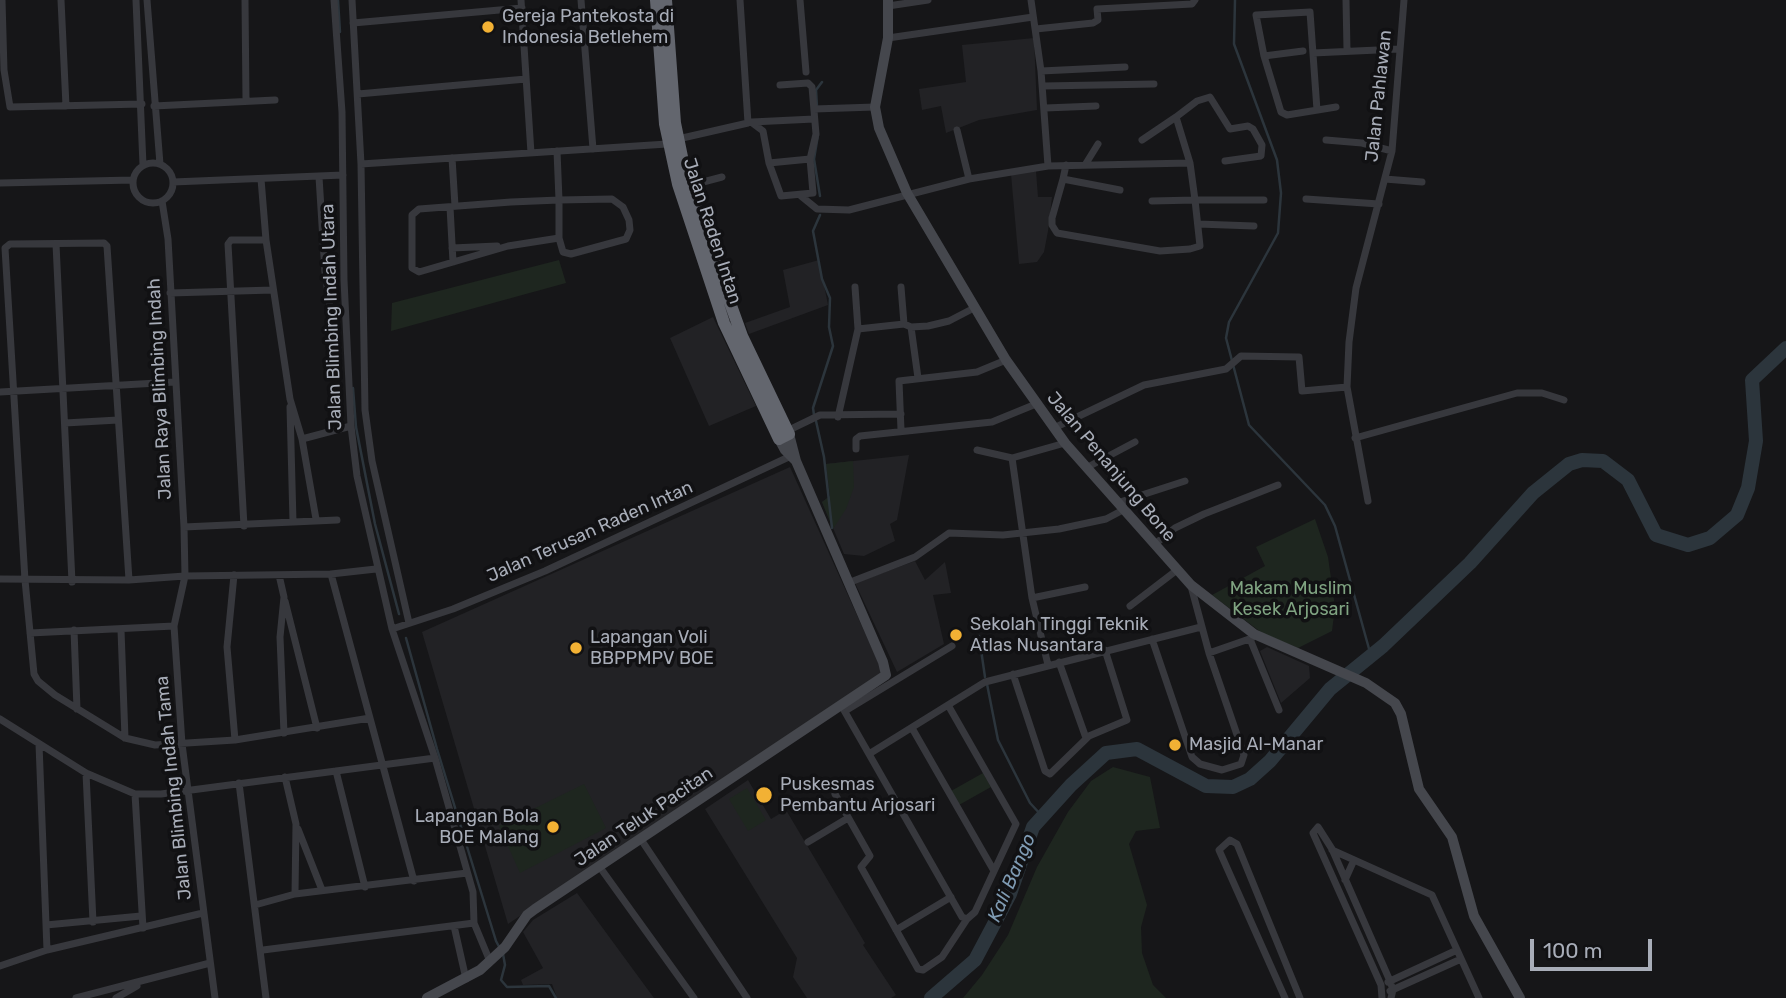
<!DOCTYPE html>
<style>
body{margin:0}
#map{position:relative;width:1786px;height:998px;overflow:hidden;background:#161618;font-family:Rubik,sans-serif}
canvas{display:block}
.scale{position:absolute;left:1530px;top:939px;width:122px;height:32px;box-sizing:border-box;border:4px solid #a8adb8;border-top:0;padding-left:9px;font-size:21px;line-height:24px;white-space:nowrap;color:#a8adb8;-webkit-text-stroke:5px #111113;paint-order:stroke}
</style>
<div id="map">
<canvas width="1786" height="998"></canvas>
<div class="scale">100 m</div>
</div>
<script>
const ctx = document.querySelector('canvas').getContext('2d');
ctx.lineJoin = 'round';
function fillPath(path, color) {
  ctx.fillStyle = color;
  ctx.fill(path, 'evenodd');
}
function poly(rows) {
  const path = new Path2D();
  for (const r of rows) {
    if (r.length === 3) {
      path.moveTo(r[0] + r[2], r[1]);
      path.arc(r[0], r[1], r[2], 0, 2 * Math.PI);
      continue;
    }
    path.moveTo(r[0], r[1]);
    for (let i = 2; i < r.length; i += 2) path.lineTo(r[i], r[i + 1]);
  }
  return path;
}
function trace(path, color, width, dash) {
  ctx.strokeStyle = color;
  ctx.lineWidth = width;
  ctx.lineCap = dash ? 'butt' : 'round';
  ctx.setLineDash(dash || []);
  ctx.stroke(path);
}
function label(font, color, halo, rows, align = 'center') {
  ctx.font = font + ' Rubik,sans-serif';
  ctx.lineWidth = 7;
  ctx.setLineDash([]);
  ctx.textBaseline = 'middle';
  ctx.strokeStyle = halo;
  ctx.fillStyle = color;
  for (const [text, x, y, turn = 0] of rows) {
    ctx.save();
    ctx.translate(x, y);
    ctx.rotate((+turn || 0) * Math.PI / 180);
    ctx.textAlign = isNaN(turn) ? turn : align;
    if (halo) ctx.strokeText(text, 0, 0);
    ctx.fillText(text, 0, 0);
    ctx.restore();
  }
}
fillPath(poly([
 [1034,38,1037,110,979,120,946,133,941,106,922,110,919,89,966,82,962,45],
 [1036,171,1038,197,1052,197,1048,231,1044,252,1037,262,1019,264,1011,174],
 [819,260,828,305,749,334,745,323,790,307,783,270],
 [713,317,756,406,709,426,670,338],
 [909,455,897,520,890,524,895,541,864,556,844,554,822,502,830,496,826,464],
 [790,467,880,666,880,674,508,924,422,632],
 [915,561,925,580,945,562,951,593,933,595,944,644,897,672,855,583],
 [1267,647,1309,666,1310,678,1281,703,1260,651],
 [748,780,771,819,786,810,865,943,863,945,896,995,891,998,807,998,793,977,797,958,705,809],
 [577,893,654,998,557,998,552,984,523,985,521,980,543,968,523,932,533,920]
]), '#222225');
fillPath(poly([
 [559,260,566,283,391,331,392,303],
 [853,461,854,487,846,509,833,529,822,502,830,496,826,464],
 [1315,519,1328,557,1335,607,1332,631,1298,648,1262,633,1212,595,1265,566,1256,547],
 [1113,767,1150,777,1160,828,1136,831,1129,844,1147,905,1141,927,1142,953,1153,985,1166,998,963,998,982,975,1008,935,1037,867,1068,812,1091,781],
 [983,773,991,787,959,805,951,791],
 [584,784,606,828,520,873,499,826],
 [747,788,766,820,748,831,729,799]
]), '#1e261f');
trace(poly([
 [338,0,340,32],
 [1235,0,1234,44,1277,160,1281,193,1278,233,1229,322,1226,338,1249,425,1325,505,1335,526,1371,656],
 [817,107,816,90,822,82],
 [818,135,814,159,820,196],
 [353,388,356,427,375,524,399,614],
 [814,415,813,408,833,346,829,327,830,298,822,279,813,231,820,215],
 [816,421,824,457,832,528],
 [979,636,985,677],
 [406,638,437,749,496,941,503,954,505,965,501,980,507,987,549,986,556,998],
 [987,684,998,740,1030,803,1043,817]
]), '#2c353c', 2.5);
trace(poly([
 [931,998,975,960,1010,894,1033,827,1071,785,1106,753,1137,749,1206,786,1233,787,1250,779,1270,761,1330,689,1383,646,1470,563,1533,493,1569,464,1582,460,1603,461,1628,480,1656,535,1688,545,1710,538,1737,515,1748,488,1756,441,1752,380,1786,348]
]), '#2c353c', 14);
trace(poly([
 [2,0,4,70,10,107,142,104],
 [61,0,66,106],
 [136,0,143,165],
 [147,0,160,164],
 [245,0,246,100],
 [334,0,342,112,344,280,351,426,357,476,392,629,435,758,473,892,474,923,489,959],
 [352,0,361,164,365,410,372,461,409,623],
 [521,0,531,153],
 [581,0,593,149],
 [800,0,806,72],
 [1031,0,1041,71,1048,166],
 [1346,0,1347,50],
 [888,6,928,0],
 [353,23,522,8],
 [1036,29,1093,23,1098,20,1097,9,1192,4,1195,0],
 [888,38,1033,17],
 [1313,53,1399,49],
 [1264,56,1303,51],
 [1041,71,1125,67],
 [1043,86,1154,84],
 [358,94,526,79],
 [154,106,275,100],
 [1045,108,1096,106],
 [814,109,875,107],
 [1317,110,1310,12,1256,15,1264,56,1281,112,1287,115,1336,107],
 [1176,117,1197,101,1210,97,1230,129,1248,126,1253,129,1262,145,1261,156,1225,161],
 [751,122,763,131,769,163,781,196,813,193,810,159,816,134,812,87,808,83,780,85],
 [752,122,814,119],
 [957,130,969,179],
 [678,139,748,123,740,0],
 [1142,140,1176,117,1190,163],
 [1326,140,1362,143,1392,151],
 [557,151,559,200,559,238,563,252,571,254,626,239,630,230,629,220,623,207,612,199,559,200,511,202,419,209,412,215,412,268,419,272,508,246,559,238],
 [452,158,455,206],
 [769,163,810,159],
 [153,183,20],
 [361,164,667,144],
 [1066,165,1063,179,1120,190],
 [1085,165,1098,144],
 [319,177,325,272,333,329],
 [261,179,266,240,290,399,302,439,316,519],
 [1063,179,1052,218,1052,225,1057,233,1160,251,1190,249,1200,246,1195,200,1152,201],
 [1385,179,1422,182],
 [173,182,343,175],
 [0,183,133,180],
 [688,186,722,177],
 [801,196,817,209,849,210,969,179,1048,166,1190,163,1195,200,1264,200],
 [1306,199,1379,204],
 [162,201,168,239,184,527,185,576,174,626,182,744,215,998],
 [450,207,453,262],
 [1198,224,1254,226],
 [56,244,72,582],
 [452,248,497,246],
 [855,287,858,329],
 [901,287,904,324],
 [170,293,273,290],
 [911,327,918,378],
 [0,392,175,382],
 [290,407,293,522],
 [838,417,858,329,904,324,911,327,928,326,949,321,974,308],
 [65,423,118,420],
 [1054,428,1144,385,1226,369,1241,356,1299,357,1302,391,1347,387],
 [901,430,899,381,977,372,1006,360],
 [787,431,820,415,901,414],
 [1355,438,1517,393,1542,393,1564,400],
 [302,439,351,426],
 [856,449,856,439,860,436,992,422,1036,404],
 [977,450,1012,458,1065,443],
 [1012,458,1032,598,1048,665],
 [1086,468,1135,442],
 [1368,501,1347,387,1349,342,1356,288,1392,151,1404,0],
 [1117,503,1185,481],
 [244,526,228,244,231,240,266,240],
 [184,527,337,520],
 [1155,544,1175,528,1204,514,1278,485],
 [331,574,414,881],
 [234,575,227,647,235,740],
 [279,575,284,597,280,637,284,733],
 [0,579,129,580,185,576,331,574,376,569],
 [129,580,107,246,104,243,10,244,5,248,25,580,34,674,38,681,55,695,112,730,125,738,155,745,235,740,370,718],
 [848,583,915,557,949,533,1003,535,1059,529,1106,519,1123,510],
 [1032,598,1085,587],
 [285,601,317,728],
 [1130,606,1177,570],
 [392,629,453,609,545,571,793,455],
 [74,630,77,709],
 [121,630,125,738],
 [30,633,174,626],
 [1152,639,1192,757,1200,764,1222,770,1241,764,1244,755,1209,653,1191,586],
 [1250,639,1279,710],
 [1209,653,1252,638],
 [1059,662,1086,738],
 [1013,674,1045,771,1050,774,1089,736,1127,720,1105,650],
 [841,705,962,917,967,919,975,912,1016,824,948,705],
 [845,711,952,646],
 [0,719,86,773,135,794,161,794,435,758],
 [912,728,994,871],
 [39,744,47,950],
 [869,754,985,682,1201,627],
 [336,771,365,887],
 [86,773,93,922],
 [285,777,296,824,295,894],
 [239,783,266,998],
 [135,794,143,928],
 [835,794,870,856,861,867,918,969,923,970,942,957,967,919],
 [298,829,322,890],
 [640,838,747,998],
 [808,842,848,818],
 [1332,850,1432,895,1479,998],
 [599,866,694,998],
 [1345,880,1354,860],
 [255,905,295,894,467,873],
 [46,925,141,916],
 [454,926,466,979],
 [896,930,951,897],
 [263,950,474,923],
 [0,966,47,950,203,913],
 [1388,982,1457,950],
 [1390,991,1461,959],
 [76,998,210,963],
 [116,998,137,986],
 [1285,998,1219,850,1230,840,1237,844,1300,998],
 [1382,998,1381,985,1313,833,1318,827,1332,849,1390,981,1393,990,1391,998]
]), '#37383d', 7);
trace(poly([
 [888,0,888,38,875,107,879,128,907,193,1006,360,1065,443,1191,585,1254,634,1366,683,1395,703,1401,714,1419,789,1452,837,1474,916,1520,998],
 [779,439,785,450,796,461],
 [427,998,480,970,505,947,527,915,535,909,886,675,883,662,796,461,789,434]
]), '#45474d', 10);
trace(poly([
 [656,0,665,124,678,184,724,323,779,439,789,434,742,336,688,186,675,123,666,0]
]), '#63666e', 12);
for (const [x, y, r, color] of [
 [488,27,7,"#f2b134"],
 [956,635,7,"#f2b134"],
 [576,648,7,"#f2b134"],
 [1175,745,7,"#f2b134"],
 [764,795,9,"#f2b134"],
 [553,827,7,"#f2b134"]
]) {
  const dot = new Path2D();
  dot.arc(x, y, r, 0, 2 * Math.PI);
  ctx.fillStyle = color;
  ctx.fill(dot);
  trace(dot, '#111113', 2.5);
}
label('18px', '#a8adb8', '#111113', [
 ["Gereja Pantekosta di",502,17],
 ["Indonesia Betlehem",502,38],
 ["Sekolah Tinggi Teknik",970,625],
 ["Atlas Nusantara",970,646],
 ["Lapangan Voli",590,638],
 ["BBPPMPV BOE",590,659],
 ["Masjid Al-Manar",1189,745],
 ["Puskesmas",780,785],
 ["Pembantu Arjosari",780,806],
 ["Lapangan Bola",539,817,"right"],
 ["BOE Malang",539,838,"right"]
], 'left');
label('18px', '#a8adb8', '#111113', [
 ["Jalan Pahlawan",1379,96,-84],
 ["Jalan Raden Intan",712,231,72],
 ["Jalan Blimbing Indah Utara",332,317,-92],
 ["Jalan Raya Blimbing Indah",160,389,-93],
 ["Jalan Penanjung Bone",1111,467,50],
 ["Jalan Terusan Raden Intan",590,532,-24],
 ["Jalan Blimbing Indah Tama",174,788,-96],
 ["Jalan Teluk Pacitan",644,817,-34]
]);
label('18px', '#7fa381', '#111113', [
 ["Makam Muslim",1291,589],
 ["Kesek Arjosari",1291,610]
]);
label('italic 19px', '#7f9bb3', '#111113', [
 ["Kali Bango",1012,878,-67]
]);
</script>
